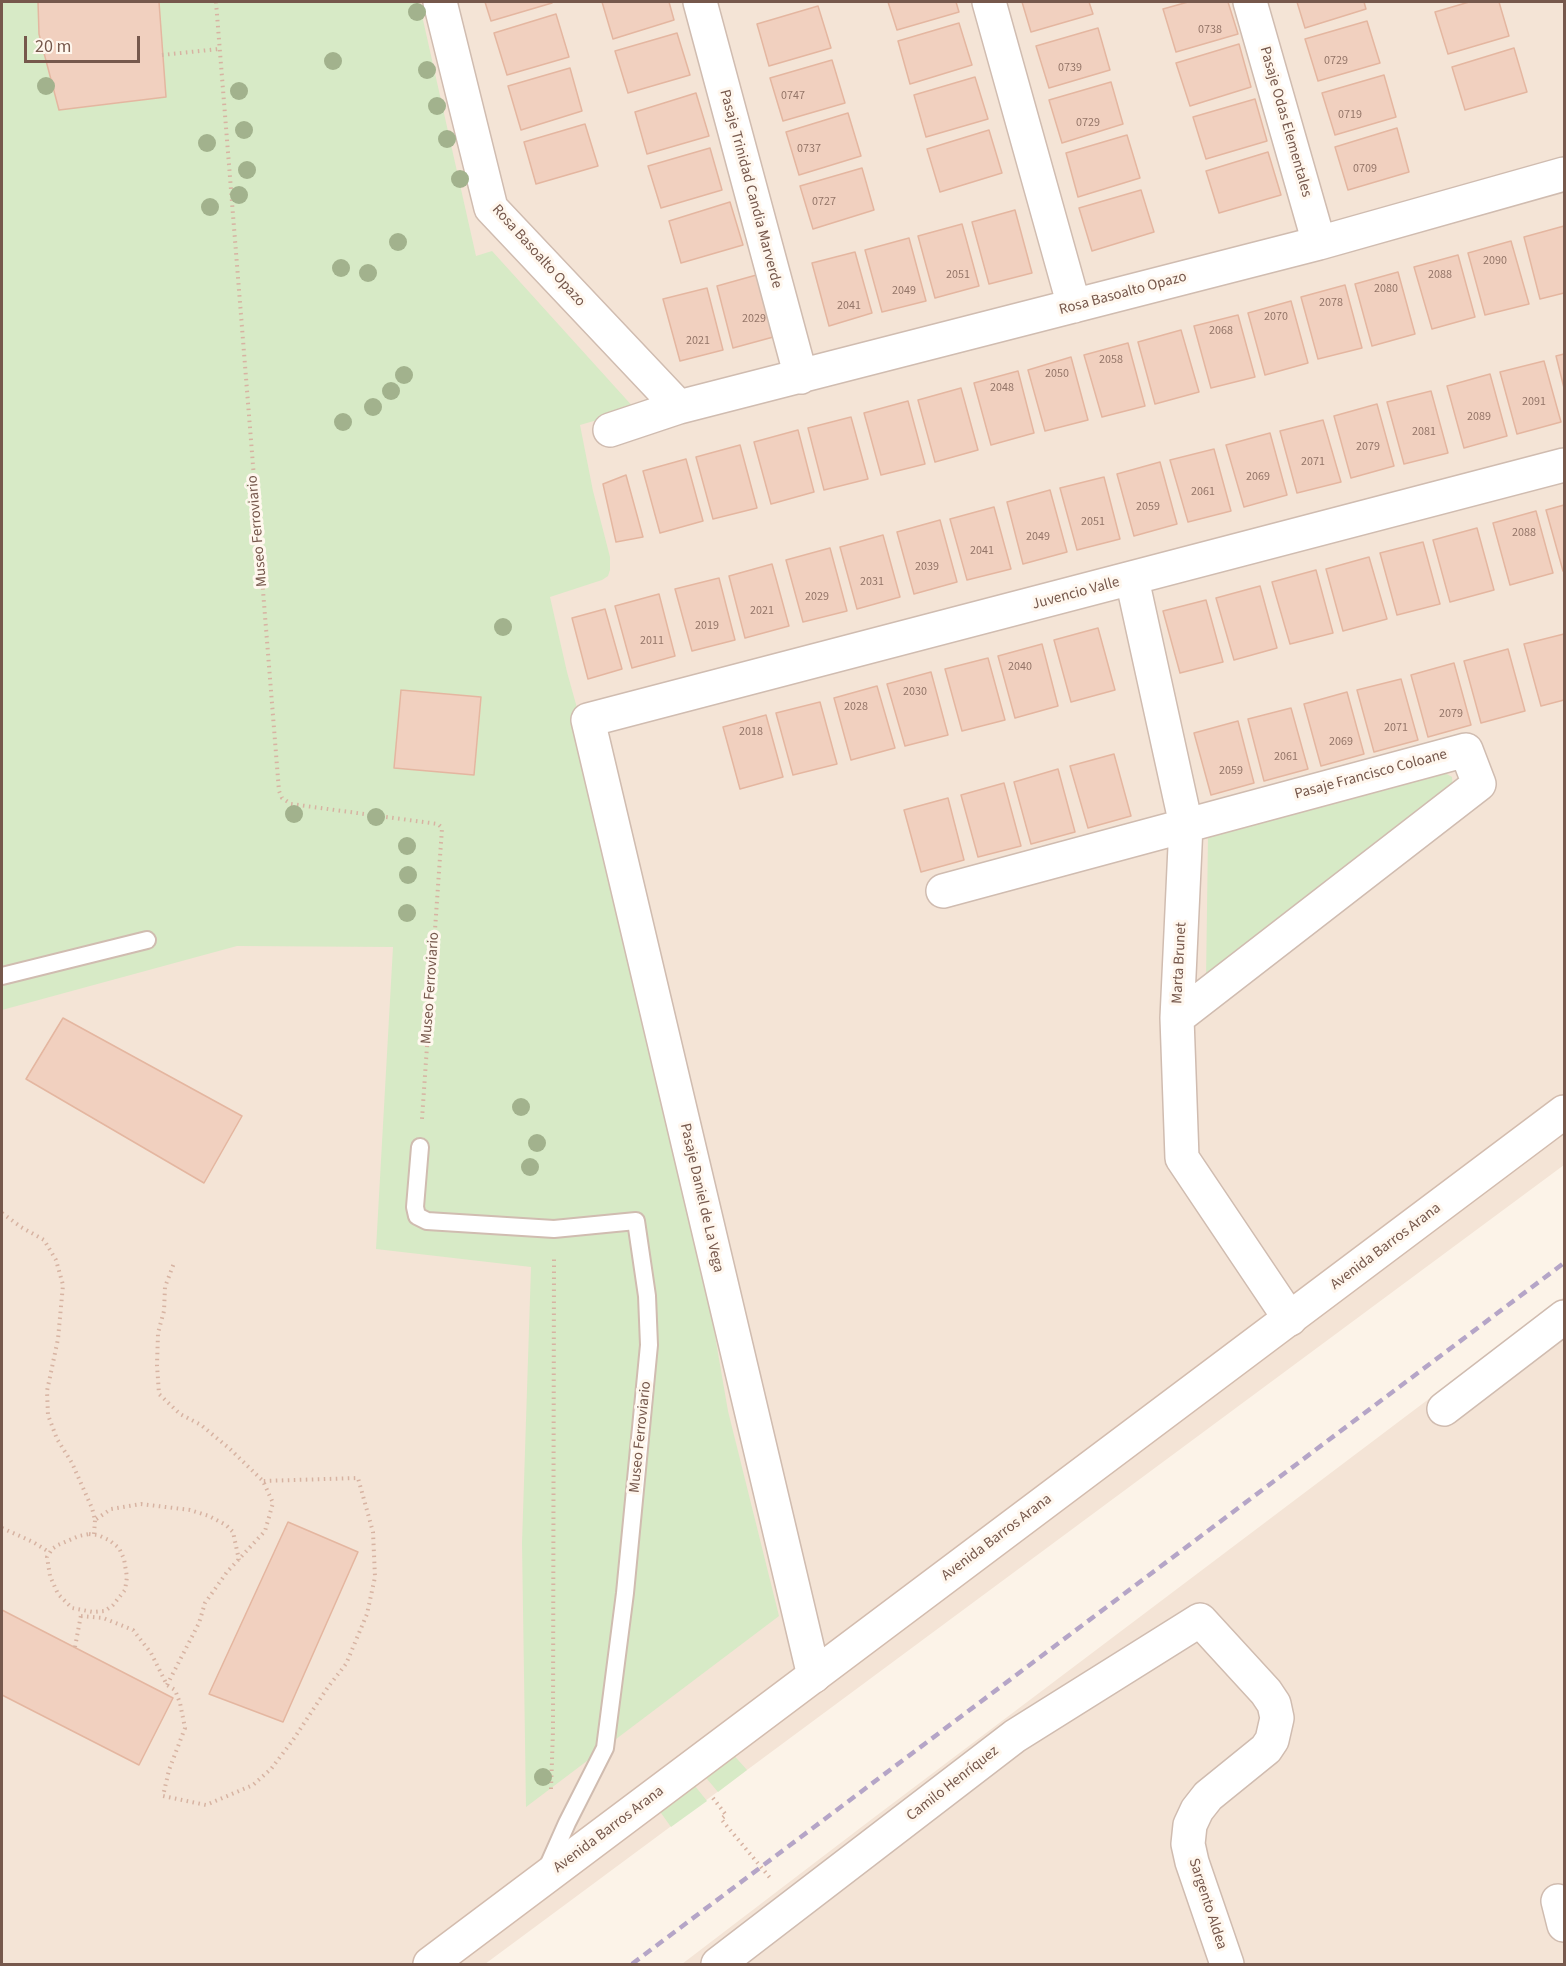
<!DOCTYPE html>
<meta charset="utf-8">
<style>
body{margin:0}
#map{position:relative;width:1566px;height:1966px;overflow:hidden;background:#fcf3e8;font-family:"Source Sans 3",sans-serif}
canvas{display:block}
.frame{position:absolute;inset:0;border:3px solid #76584c;pointer-events:none}
.scale{position:absolute;left:24px;top:36px;width:116px;height:27px;box-sizing:border-box;border:3px solid #76584c;border-top:0;padding-left:8px;font-size:18px;line-height:21px;white-space:nowrap;color:#76584c;-webkit-text-stroke:4px #fff7ee;paint-order:stroke}
</style>
<div id="map">
<canvas width="1566" height="1966"></canvas>
<div class="frame"></div>
<div class="scale">20 m</div>
</div>
<script>
const ctx = document.querySelector('canvas').getContext('2d');
ctx.lineJoin = 'round';
function fillPath(path, color) {
  ctx.fillStyle = color;
  ctx.fill(path, 'evenodd');
}
function poly(rows) {
  const path = new Path2D();
  for (const r of rows) {
    path.moveTo(r[0], r[1]);
    for (let i = 2; i < r.length; i += 2) path.lineTo(r[i], r[i + 1]);
  }
  return path;
}
function trace(path, color, width, dash) {
  ctx.strokeStyle = color;
  ctx.lineWidth = width;
  ctx.lineCap = dash ? 'butt' : 'round';
  ctx.setLineDash(dash || []);
  ctx.stroke(path);
}
function label(font, color, halo, rows, align = 'center') {
  ctx.font = font + ' "Source Sans 3",sans-serif';
  ctx.lineWidth = 6;
  ctx.setLineDash([]);
  ctx.textBaseline = 'middle';
  ctx.strokeStyle = halo;
  ctx.fillStyle = color;
  for (const [text, x, y, turn = 0] of rows) {
    ctx.save();
    ctx.translate(x, y);
    ctx.rotate((+turn || 0) * Math.PI / 180);
    ctx.textAlign = isNaN(turn) ? turn : align;
    if (halo) ctx.strokeText(text, 0, 0);
    ctx.fillText(text, 0, 0);
    ctx.restore();
  }
}
fillPath(poly([
 [2,2,1564,2,1564,1165,485,1964,2,1964],
 [1564,1297,1564,1964,682,1964,872,1819]
]), '#f4e4d6');
fillPath(poly([
 [2,2,419,2,476,256,492,251,635,409,580,425,593,491,610,557,610,570,608,576,602,580,550,597,567,672,618,855,689,1185,728,1411,779,1616,526,1807,522,1543,531,1267,376,1249,393,947,237,946,2,1010],
 [1445,773,1452,777,1453,790,1206,980,1208,836],
 [730,1751,747,1770,718,1792,702,1773],
 [691,1781,707,1801,671,1827,656,1806]
]), '#d7eac6');
const building = poly([
 [38,2,159,2,166,97,59,110,39,34,38,2],
 [485,2,552,2,552,3,491,21,485,2],
 [602,2,669,2,674,20,613,39,602,2],
 [888,2,956,2,959,12,897,30,888,2],
 [1022,2,1089,2,1093,14,1031,32,1022,2],
 [1188,2,1228,2,1238,34,1176,52,1163,9,1188,2],
 [1297,2,1364,2,1366,9,1305,28,1297,2],
 [1469,2,1499,2,1509,36,1448,54,1435,12,1469,2],
 [818,6,831,48,769,66,757,24,818,6],
 [556,14,569,57,507,75,494,33,556,14],
 [1367,21,1380,63,1318,81,1305,39,1367,21],
 [959,23,972,65,910,84,898,41,959,23],
 [1098,28,1110,70,1049,88,1036,46,1098,28],
 [677,33,690,75,628,93,615,51,677,33],
 [1239,44,1251,87,1190,106,1176,63,1239,44],
 [1514,48,1527,92,1465,110,1452,67,1514,48],
 [832,60,845,103,783,121,770,78,832,60],
 [570,68,582,111,521,130,508,86,570,68],
 [1384,75,1396,117,1335,135,1322,93,1384,75],
 [975,77,988,119,926,137,914,95,975,77],
 [1111,82,1123,124,1062,143,1049,100,1111,82],
 [696,93,709,136,647,154,635,112,696,93],
 [1255,99,1267,141,1206,159,1193,117,1255,99],
 [848,113,861,156,799,175,786,132,848,113],
 [585,124,598,166,536,184,524,142,585,124],
 [1397,128,1409,172,1348,190,1335,147,1397,128],
 [989,130,1002,173,940,192,927,149,989,130],
 [1127,135,1140,178,1078,197,1066,153,1127,135],
 [710,148,722,190,661,208,648,166,710,148],
 [1268,152,1281,195,1219,213,1206,171,1268,152],
 [862,168,874,210,813,229,800,186,862,168],
 [1141,190,1154,232,1092,251,1079,208,1141,190],
 [730,202,743,245,681,263,669,221,730,202],
 [1015,210,1032,273,989,284,972,222,1015,210],
 [962,224,979,286,935,298,918,236,962,224],
 [1564,226,1564,293,1540,299,1524,237,1564,226],
 [909,238,926,301,882,312,865,250,909,238],
 [1511,241,1529,304,1485,315,1468,253,1511,241],
 [855,252,872,313,829,326,812,263,855,252],
 [1458,255,1475,317,1432,329,1414,267,1458,255],
 [1398,272,1415,334,1372,346,1355,284,1398,272],
 [760,274,777,336,733,348,717,286,760,274],
 [1345,285,1362,348,1318,359,1301,297,1345,285],
 [707,288,723,350,680,361,663,299,707,288],
 [1291,301,1308,363,1265,375,1248,313,1291,301],
 [1238,315,1255,377,1211,388,1194,326,1238,315],
 [1181,330,1199,392,1155,404,1138,342,1181,330],
 [1128,343,1145,406,1102,417,1084,355,1128,343],
 [1564,354,1564,388,1556,356,1564,354],
 [1071,357,1088,420,1045,431,1028,370,1071,357],
 [1544,361,1561,422,1517,434,1500,372,1544,361],
 [1018,371,1034,433,991,445,974,383,1018,371],
 [1490,374,1507,436,1464,448,1447,386,1490,374],
 [961,388,978,450,935,462,918,400,961,388],
 [1431,391,1448,453,1404,464,1387,402,1431,391],
 [908,401,925,464,881,475,864,413,908,401],
 [1377,404,1394,466,1351,478,1334,416,1377,404],
 [851,417,868,479,824,490,808,428,851,417],
 [1323,420,1341,482,1297,493,1280,431,1323,420],
 [798,430,814,492,771,504,754,442,798,430],
 [1270,433,1287,495,1244,507,1226,445,1270,433],
 [740,445,757,508,713,519,696,457,740,445],
 [1214,449,1231,511,1188,522,1170,460,1214,449],
 [686,459,703,521,660,533,643,471,686,459],
 [1160,462,1177,524,1134,536,1117,474,1160,462],
 [626,475,643,537,616,542,603,484,626,475],
 [1104,477,1120,539,1077,550,1060,488,1104,477],
 [1050,490,1067,552,1023,564,1007,502,1050,490],
 [1564,505,1564,571,1563,571,1546,510,1564,505],
 [994,507,1011,569,967,580,950,519,994,507],
 [1536,511,1553,573,1510,585,1493,523,1536,511],
 [940,520,957,582,914,594,897,532,940,520],
 [1477,528,1494,590,1450,602,1433,540,1477,528],
 [883,535,900,597,857,609,840,547,883,535],
 [1423,542,1440,604,1397,615,1380,553,1423,542],
 [830,548,847,611,803,622,786,560,830,548],
 [1369,557,1387,619,1343,631,1326,569,1369,557],
 [772,564,789,626,745,638,729,576,772,564],
 [1316,570,1333,633,1290,644,1272,582,1316,570],
 [719,578,735,640,692,651,675,589,719,578],
 [1260,586,1277,648,1234,660,1216,598,1260,586],
 [659,594,675,656,632,668,615,606,659,594],
 [1206,600,1223,662,1180,673,1163,611,1206,600],
 [605,609,622,669,588,679,572,618,605,609],
 [1098,628,1115,690,1071,702,1054,640,1098,628],
 [1564,634,1564,700,1541,706,1524,644,1564,634],
 [1042,644,1058,706,1015,718,998,656,1042,644],
 [1508,649,1525,711,1481,723,1464,661,1508,649],
 [988,658,1005,720,962,731,945,669,988,658],
 [1454,663,1471,725,1428,737,1411,675,1454,663],
 [931,672,948,735,905,746,887,684,931,672],
 [1401,679,1418,740,1374,752,1357,690,1401,679],
 [877,686,895,748,851,760,834,698,877,686],
 [401,690,481,697,474,775,394,768,401,690],
 [1347,692,1364,754,1321,766,1304,704,1347,692],
 [820,702,837,764,793,775,776,713,820,702],
 [1291,708,1308,769,1264,781,1248,719,1291,708],
 [766,715,783,777,740,789,723,727,766,715],
 [1238,721,1254,783,1211,795,1194,733,1238,721],
 [1114,754,1131,816,1088,828,1070,766,1114,754],
 [1058,769,1075,832,1031,844,1014,782,1058,769],
 [1004,783,1021,846,978,857,961,795,1004,783],
 [948,798,964,860,921,872,904,810,948,798],
 [63,1018,242,1116,204,1183,26,1079,63,1018],
 [288,1522,358,1552,283,1722,209,1694,288,1522],
 [2,1610,173,1698,139,1765,2,1695,2,1610]
]);
fillPath(building, '#f1d0bf');
trace(building, '#e4b6a0', 1.5);
const lane = poly([
 [2,976,147,940],
 [420,1147,415,1207,417,1216,427,1221,554,1229,636,1221,647,1296,649,1345,625,1593,605,1748,567,1823,547,1868]
]);
const street = poly([
 [440,2,491,208,679,407],
 [700,2,801,377],
 [989,2,1074,306],
 [1250,2,1319,243],
 [610,430,679,407,1319,243,1564,174],
 [1132,579,1186,825,1177,1018,1182,1158,1290,1319],
 [943,891,1466,750,1479,784,1177,1018],
 [1444,1409,1564,1317],
 [814,1676,588,720,1564,465],
 [1558,1901,1564,1925],
 [718,1964,1015,1736,1200,1620,1266,1692,1274,1704,1277,1718,1272,1740,1266,1749,1208,1796,1197,1810,1190,1825,1188,1844,1192,1862,1227,1964]
]);
const secondary = poly([
 [430,1964,1564,1112]
]);
trace(lane, '#d0bcb0', 20);
trace(street, '#d0bcb0', 36);
trace(secondary, '#d3bcae', 36);
trace(poly([
 [216,2,279,791,282,798,291,804,438,824,442,828,422,1119],
 [162,55,219,49],
 [2,1213,21,1227,44,1240,56,1260,63,1285,58,1339,47,1391,48,1415,57,1439,72,1463,92,1508,95,1520,111,1509,141,1504,190,1510,209,1516,226,1525,233,1532,239,1560],
 [2,1528,33,1542,49,1552],
 [89,1534,98,1535,109,1540,119,1548,124,1559,127,1577,125,1590,113,1605,105,1611,93,1612,72,1608,58,1594,50,1576,47,1557,52,1549,58,1545,79,1536,89,1534],
 [94,1534,95,1520],
 [81,1616,103,1618,133,1630,151,1653,167,1685,175,1690,180,1703,185,1728,169,1770,163,1796,206,1805,253,1785,271,1769,293,1740,328,1687,346,1664,367,1614,375,1577,373,1532,358,1478,263,1481],
 [75,1647,81,1615],
 [167,1685,199,1623,205,1603,227,1572,265,1531,273,1503,263,1481,230,1449,201,1425,180,1414,159,1394,157,1365,158,1333,164,1311,165,1287,174,1263],
 [551,1789,553,1731,554,1256],
 [713,1798,726,1815,721,1819,771,1879]
]), '#d7b3a2', 4, [1.5, 4.5]);
trace(lane, '#fff', 16);
trace(street, '#fff', 33);
trace(secondary, '#fff', 33);
trace(poly([
 [632,1964,1564,1263]
]), '#b5a5c7', 4.5, [9, 6]);
ctx.fillStyle = '#a2b28d';
for (const [x, y] of [
 [417,12],
 [333,61],
 [427,70],
 [46,86],
 [239,91],
 [437,106],
 [244,130],
 [447,139],
 [207,143],
 [247,170],
 [460,179],
 [239,195],
 [210,207],
 [398,242],
 [341,268],
 [368,273],
 [404,375],
 [391,391],
 [373,407],
 [343,422],
 [503,627],
 [294,814],
 [376,817],
 [407,846],
 [408,875],
 [407,913],
 [521,1107],
 [537,1143],
 [530,1167],
 [543,1777]
]) {
  ctx.beginPath();
  ctx.arc(x, y, 9, 0, 2 * Math.PI);
  ctx.fill();
}
label('12px', '#957669', null, [
 ["0738",1210,30],
 ["0729",1336,61],
 ["0739",1070,68],
 ["0747",793,96],
 ["0719",1350,115],
 ["0729",1088,123],
 ["0737",809,149],
 ["0709",1365,169],
 ["0727",824,202],
 ["2090",1495,261],
 ["2051",958,275],
 ["2088",1440,275],
 ["2080",1386,289],
 ["2049",904,291],
 ["2078",1331,303],
 ["2041",849,306],
 ["2070",1276,317],
 ["2029",754,319],
 ["2068",1221,331],
 ["2021",698,341],
 ["2058",1111,360],
 ["2050",1057,374],
 ["2048",1002,388],
 ["2091",1534,402],
 ["2089",1479,417],
 ["2081",1424,432],
 ["2079",1368,447],
 ["2071",1313,462],
 ["2069",1258,477],
 ["2061",1203,492],
 ["2059",1148,507],
 ["2051",1093,522],
 ["2088",1524,533],
 ["2049",1038,537],
 ["2041",982,551],
 ["2039",927,567],
 ["2031",872,582],
 ["2029",817,597],
 ["2021",762,611],
 ["2019",707,626],
 ["2011",652,641],
 ["2040",1020,667],
 ["2030",915,692],
 ["2028",856,707],
 ["2079",1451,714],
 ["2071",1396,728],
 ["2018",751,732],
 ["2069",1341,742],
 ["2061",1286,757],
 ["2059",1231,771]
]);
label('15px', '#76584c', '#fff7ee', [
 ["Pasaje Odas Elementales",1285,122,74],
 ["Pasaje Trinidad Candia Marverde",750,189,75],
 ["Rosa Basoalto Opazo",538,256,48],
 ["Rosa Basoalto Opazo",1123,294,-15],
 ["Museo Ferroviario",258,531,-95],
 ["Juvencio Valle",1076,594,-15],
 ["Pasaje Francisco Coloane",1371,775,-15],
 ["Marta Brunet",1180,963,-87],
 ["Museo Ferroviario",431,988,-86],
 ["Pasaje Daniel de La Vega",701,1198,77],
 ["Avenida Barros Arana",1386,1247,-37],
 ["Museo Ferroviario",641,1437,-84],
 ["Avenida Barros Arana",997,1538,-37],
 ["Camilo Henríquez",953,1784,-38],
 ["Avenida Barros Arana",609,1830,-37],
 ["Sargento Aldea",1207,1904,72]
]);
</script>
